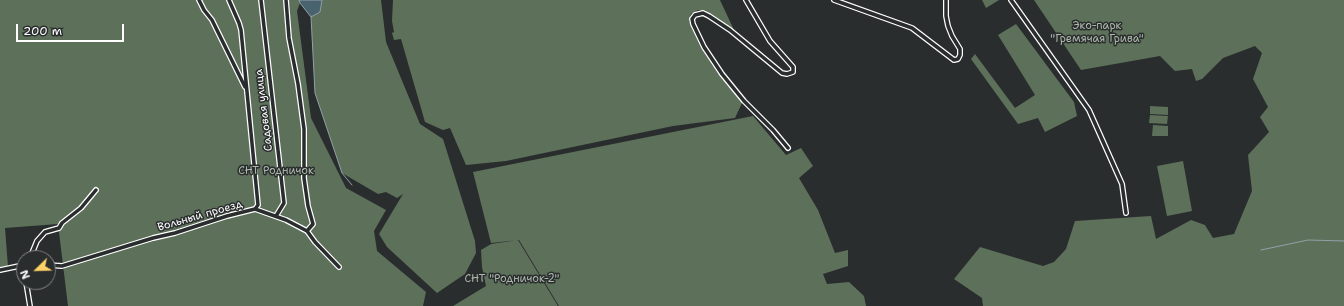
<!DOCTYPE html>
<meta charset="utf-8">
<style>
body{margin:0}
#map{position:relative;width:1344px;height:306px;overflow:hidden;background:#2a2d2e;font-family:"Shantell Sans",sans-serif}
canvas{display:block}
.north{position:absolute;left:16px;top:250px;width:40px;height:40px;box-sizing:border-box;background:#2a2d2e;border:1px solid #7f8182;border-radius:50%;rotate:247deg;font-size:11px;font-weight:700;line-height:16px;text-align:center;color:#fff}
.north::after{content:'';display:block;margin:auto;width:14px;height:18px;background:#ffd166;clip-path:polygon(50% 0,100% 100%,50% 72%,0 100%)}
.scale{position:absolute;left:16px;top:24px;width:108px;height:18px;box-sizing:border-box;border:2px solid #fff;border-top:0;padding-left:5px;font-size:12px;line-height:14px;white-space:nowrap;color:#fff;-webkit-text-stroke:3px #2a2d2e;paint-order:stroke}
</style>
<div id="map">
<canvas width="1344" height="306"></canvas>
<div class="north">N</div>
<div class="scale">200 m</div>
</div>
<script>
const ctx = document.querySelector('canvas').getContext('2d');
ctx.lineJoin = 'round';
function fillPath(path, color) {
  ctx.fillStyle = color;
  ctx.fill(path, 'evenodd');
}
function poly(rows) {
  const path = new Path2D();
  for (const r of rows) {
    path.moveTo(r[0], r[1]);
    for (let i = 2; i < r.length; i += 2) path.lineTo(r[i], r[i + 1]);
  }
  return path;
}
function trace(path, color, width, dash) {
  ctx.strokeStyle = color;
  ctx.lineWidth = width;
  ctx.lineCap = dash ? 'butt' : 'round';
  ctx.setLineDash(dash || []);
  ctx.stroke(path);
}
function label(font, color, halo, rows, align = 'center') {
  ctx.font = font + ' "Shantell Sans",sans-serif';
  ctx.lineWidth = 3;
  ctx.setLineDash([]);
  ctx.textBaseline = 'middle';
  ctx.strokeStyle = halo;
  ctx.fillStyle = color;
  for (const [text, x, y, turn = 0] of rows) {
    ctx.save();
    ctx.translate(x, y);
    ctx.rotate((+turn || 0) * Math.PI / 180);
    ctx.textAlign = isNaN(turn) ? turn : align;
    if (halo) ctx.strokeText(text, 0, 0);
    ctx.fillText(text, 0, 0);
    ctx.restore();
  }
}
fillPath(poly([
 [0,0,299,0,300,3,297,11,311,118,346,188,386,210,374,231,377,251,426,292,423,306,68,306,58,224,5,228,8,267,0,268],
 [322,0,381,0,386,42,420,124,443,139,475,241,476,253,465,274,437,293,387,247,379,234,403,194,397,198,386,192,378,194,342,173,315,93,311,17,320,12],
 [393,0,720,0,734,30,705,10,698,10,691,14,689,21,700,46,717,72,742,103,735,118,673,126,506,161,466,165,450,128,443,130,425,122,401,39,394,40,392,33,394,32,392,21],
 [982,0,999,0,986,8],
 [1034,0,1344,0,1344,306,983,306,982,298,954,279,980,247,1043,266,1054,262,1066,249,1075,221,1151,216,1156,239,1191,220,1205,225,1213,238,1234,234,1252,191,1248,155,1269,132,1260,117,1268,107,1253,79,1262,53,1255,46,1223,58,1202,79,1196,81,1192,69,1175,71,1160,56,1081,70],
 [1016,24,1074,102,1077,116,1045,132,1038,118,1018,124,971,59,975,54,1015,108,1035,95,998,35],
 [1150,106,1168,107,1168,115,1150,114],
 [1150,115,1168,116,1167,124,1149,123],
 [753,116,786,155,801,148,813,166,799,178,818,210,835,253,848,250,848,266,823,274,827,284,849,282,864,296,866,306,559,306,519,240,491,243,473,172],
 [1153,125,1168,126,1168,136,1152,136],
 [1183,161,1192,211,1167,216,1157,166],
 [518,240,558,306,453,306,486,286,482,267,481,250,491,244]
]), '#5d705a');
const water = poly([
 [299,0,322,0,320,12,311,17,300,3,299,0]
]);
fillPath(water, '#48636d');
trace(water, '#91a1a7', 1);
trace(poly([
 [311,16,315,93,342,173,352,185],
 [1261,250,1308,240,1344,241]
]), '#91a1a7', 1);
const minor = poly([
 [199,0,204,10,212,20,245,87],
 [229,0,239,23,241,30,258,205,255,209],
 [261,0,284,203,276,216],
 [286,0,289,38,298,84,304,129,304,178,308,206,313,224,307,231],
 [746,0,770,41,793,67,793,72,787,74,782,73,730,30,709,16,703,13,695,15,692,19,693,24,704,47,722,74,744,101,773,130,788,148],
 [834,0,912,28,954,60,958,59,960,55,960,49,952,36,948,26,946,16,946,0],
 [1011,0,1089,110,1122,184,1126,213],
 [30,258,37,241,45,232,59,228,62,223,81,208,96,190],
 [48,265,62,266,153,238,175,233,227,216,255,209,286,220,307,231,315,242,339,267],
 [0,270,24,265],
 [26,282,30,306]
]);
trace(minor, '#fff', 6);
trace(minor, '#2a2d2e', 3.5);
label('11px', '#aeb8ac', '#2a2d2e', [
 ["Эко-парк",1097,26],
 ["\"Гремячая Грива\"",1097,39],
 ["СНТ Родничок",276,171],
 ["СНТ \"Родничок-2\"",512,279]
]);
label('11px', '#fff', '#2a2d2e', [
 ["Садовая улица",264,110,-97],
 ["Вольный проезд",200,216,-16]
]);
</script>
